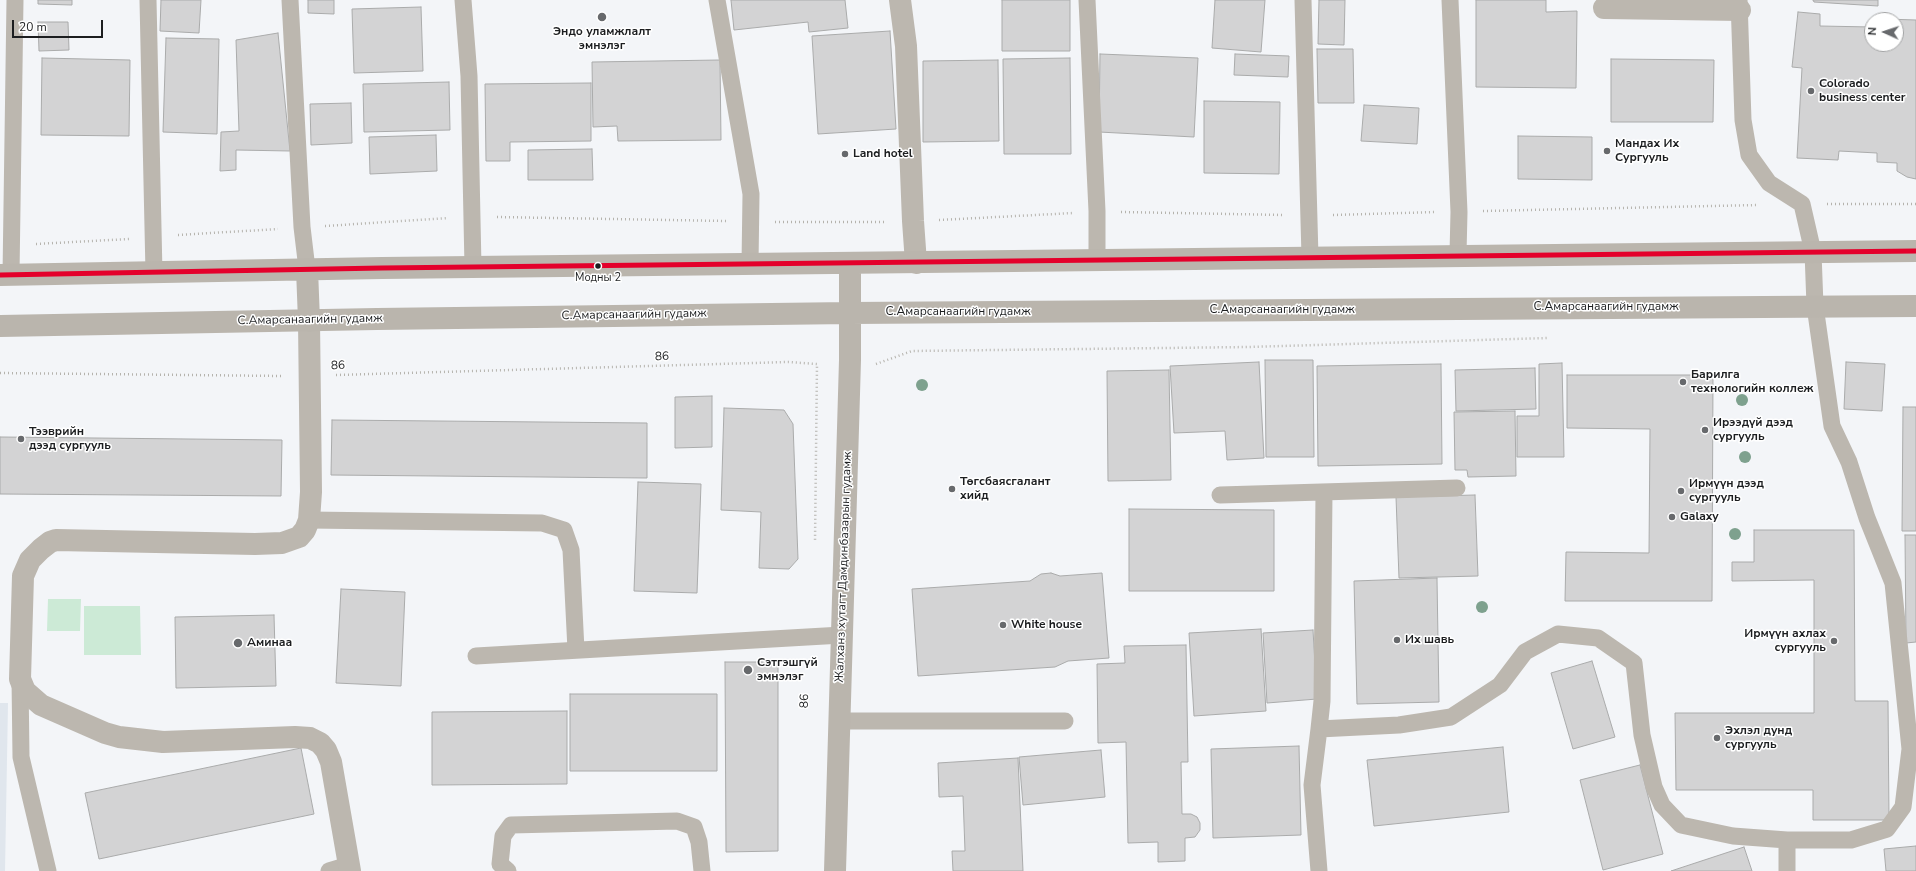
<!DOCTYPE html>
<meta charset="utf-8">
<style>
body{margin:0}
#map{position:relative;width:1916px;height:871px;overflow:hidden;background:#f3f5f8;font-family:"Nunito Sans",sans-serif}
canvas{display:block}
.north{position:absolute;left:1864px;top:12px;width:40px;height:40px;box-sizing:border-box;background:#fff;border:1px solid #a4a5a6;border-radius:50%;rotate:273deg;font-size:11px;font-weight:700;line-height:16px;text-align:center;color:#1c1e20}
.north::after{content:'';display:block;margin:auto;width:14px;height:18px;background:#67696c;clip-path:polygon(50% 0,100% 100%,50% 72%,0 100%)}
.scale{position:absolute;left:12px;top:20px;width:91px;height:18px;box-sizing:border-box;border:2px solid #1c1e20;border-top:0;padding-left:5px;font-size:12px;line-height:14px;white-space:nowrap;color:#1c1e20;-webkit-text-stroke:3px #fff;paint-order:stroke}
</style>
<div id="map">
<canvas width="1916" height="871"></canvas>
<div class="north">N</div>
<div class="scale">20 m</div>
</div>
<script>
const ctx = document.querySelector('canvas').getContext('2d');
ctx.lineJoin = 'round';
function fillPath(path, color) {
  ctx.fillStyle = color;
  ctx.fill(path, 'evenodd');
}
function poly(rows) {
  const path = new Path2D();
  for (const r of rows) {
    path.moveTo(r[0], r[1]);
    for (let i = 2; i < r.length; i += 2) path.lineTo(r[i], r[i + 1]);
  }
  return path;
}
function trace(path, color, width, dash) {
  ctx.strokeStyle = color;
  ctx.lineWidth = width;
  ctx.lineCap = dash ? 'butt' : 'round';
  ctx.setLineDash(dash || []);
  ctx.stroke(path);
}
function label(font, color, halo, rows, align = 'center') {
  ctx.font = font + ' "Nunito Sans",sans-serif';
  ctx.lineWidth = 3;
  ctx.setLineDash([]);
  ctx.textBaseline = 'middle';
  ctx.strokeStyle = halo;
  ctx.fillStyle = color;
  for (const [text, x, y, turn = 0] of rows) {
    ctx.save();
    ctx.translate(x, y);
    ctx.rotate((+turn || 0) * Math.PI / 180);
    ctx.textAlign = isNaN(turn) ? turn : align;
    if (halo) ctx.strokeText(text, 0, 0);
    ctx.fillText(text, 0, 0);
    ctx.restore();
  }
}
fillPath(poly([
 [0,703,8,703,5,871,0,871]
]), '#e0e6ed');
fillPath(poly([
 [48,599,81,599,80,631,47,631],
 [84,606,140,606,141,655,84,655]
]), '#ccead6');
const building = poly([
 [38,0,72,0,72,5,38,4,38,0],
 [161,0,201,0,199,33,160,31,161,0],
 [308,0,334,0,334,14,308,13,308,0],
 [731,0,845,0,848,28,809,32,808,22,734,30,731,0],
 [1002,0,1070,0,1070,51,1002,51,1002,0],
 [1215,0,1265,0,1261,52,1212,48,1215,0],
 [1319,0,1345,0,1344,45,1318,44,1319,0],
 [1476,0,1546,0,1546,12,1577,11,1576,88,1476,87,1476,0],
 [1813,0,1878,0,1878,6,1814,2,1813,0],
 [421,7,423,71,354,73,352,9,421,7],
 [1798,12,1820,14,1820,26,1872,27,1872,44,1896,44,1896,20,1885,19,1916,20,1916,179,1907,177,1897,171,1897,163,1877,162,1877,153,1839,151,1838,160,1797,158,1802,68,1792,67,1798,12],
 [38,22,68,22,69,50,39,51,38,22],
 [890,31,896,129,818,134,812,36,890,31],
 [278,33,290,151,236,150,236,170,220,171,221,132,239,131,236,40,278,33],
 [166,38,219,39,217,134,163,132,166,38],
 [1317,49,1353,49,1354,103,1318,103,1317,49],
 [1100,54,1198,58,1194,137,1099,132,1100,54],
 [1235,54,1289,56,1288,77,1234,75,1235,54],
 [42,58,130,60,129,136,41,135,42,58],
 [1070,58,1071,154,1004,154,1003,59,1070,58],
 [1611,59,1714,60,1713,122,1611,122,1611,59],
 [720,60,721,140,618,141,617,126,593,127,592,62,720,60],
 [998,60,999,141,923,142,923,61,998,60],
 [449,82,450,130,364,132,363,84,449,82],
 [591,83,591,141,510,142,510,161,486,161,485,84,591,83],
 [1204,101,1280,102,1279,174,1204,173,1204,101],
 [351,103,352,143,311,145,310,104,351,103],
 [1364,105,1419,108,1417,144,1361,141,1364,105],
 [436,135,437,171,370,174,369,137,436,135],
 [1518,136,1592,137,1592,180,1518,179,1518,136],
 [592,149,593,180,528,180,528,150,592,149],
 [1265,360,1313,360,1314,457,1266,457,1265,360],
 [1259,362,1264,458,1227,460,1225,431,1174,433,1170,366,1259,362],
 [1846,362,1885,364,1882,411,1844,409,1846,362],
 [1562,363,1564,457,1517,457,1517,416,1539,416,1539,364,1562,363],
 [1441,364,1442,464,1318,466,1317,366,1441,364],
 [1535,368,1536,409,1456,411,1455,370,1535,368],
 [1169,370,1171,480,1108,481,1107,371,1169,370],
 [1567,375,1713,375,1712,601,1565,601,1566,552,1649,553,1650,429,1567,428,1567,375],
 [712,396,712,447,675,448,675,397,712,396],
 [1903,407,1916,407,1916,531,1902,531,1903,407],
 [724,408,784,410,793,424,798,559,789,569,759,568,761,512,721,510,724,408],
 [1515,411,1516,476,1468,477,1467,470,1455,470,1454,412,1515,411],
 [332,420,647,423,647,478,331,475,332,420],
 [0,437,282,440,281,496,0,494,0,437],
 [638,482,701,484,697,593,634,591,638,482],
 [1475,495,1478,576,1399,578,1396,497,1475,495],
 [1129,509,1274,510,1274,591,1129,591,1129,509],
 [1754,530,1854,530,1855,701,1888,701,1889,820,1813,820,1813,790,1676,790,1675,713,1814,713,1814,580,1732,581,1732,562,1754,562,1754,530],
 [1905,535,1916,535,1916,642,1906,643,1905,535],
 [1051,573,1060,576,1102,573,1109,658,1068,661,1055,667,918,676,912,589,1030,581,1041,574,1051,573],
 [1437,578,1439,702,1357,704,1354,581,1437,578],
 [341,589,405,592,401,686,336,683,341,589],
 [274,615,276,686,176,688,175,617,274,615],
 [1261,629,1266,711,1194,716,1189,633,1261,629],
 [1313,630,1317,699,1267,703,1263,633,1313,630],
 [1186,645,1188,762,1181,762,1182,814,1191,814,1197,817,1200,823,1200,830,1195,837,1185,838,1185,861,1158,862,1158,842,1128,843,1126,742,1098,743,1097,664,1125,663,1124,646,1186,645],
 [1592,661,1615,737,1573,749,1551,673,1592,661],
 [725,662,778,662,778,851,726,852,725,662],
 [570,694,717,694,717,771,570,771,570,694],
 [567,711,567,784,432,785,432,712,567,711],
 [1299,746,1301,835,1213,838,1211,749,1299,746],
 [1503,747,1509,812,1374,826,1367,760,1503,747],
 [301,748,314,814,99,859,85,793,301,748],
 [1101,750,1105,797,1023,805,1019,757,1101,750],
 [1018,758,1023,871,953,871,952,851,965,851,963,796,939,797,938,763,1018,758],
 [1640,765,1663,854,1603,870,1580,780,1640,765],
 [1916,846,1916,871,1886,871,1884,849,1916,846],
 [1744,847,1752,871,1671,871,1744,847]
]);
fillPath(building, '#d3d3d4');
trace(building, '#aaabab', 1);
trace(poly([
 [1827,204,1916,204],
 [1483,211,1758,205],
 [1121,212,1284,215],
 [1333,215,1436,212],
 [497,217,726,221],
 [939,220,1074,213],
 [775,222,886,222],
 [325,226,448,218],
 [178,235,278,229],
 [36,244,129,239],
 [876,364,912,351,1249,347,1547,338],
 [0,373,283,376],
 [336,375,788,362,817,364,815,542]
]), '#b5b3ad', 2.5, [1, 3]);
trace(poly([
 [148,0,154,273],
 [290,0,302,227,307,269],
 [463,0,469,76,473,267],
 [717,0,751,194,750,264],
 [1087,0,1097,211,1097,259],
 [1303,0,1310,257],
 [1450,0,1459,212,1458,254],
 [11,275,15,0],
 [1220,495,1457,488],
 [309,520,542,523,564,530,571,550,576,650],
 [476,656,842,635],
 [20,679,21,757,48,871],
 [839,721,1065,721],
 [1319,729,1322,701,1324,493],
 [1787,840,1787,871],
 [329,871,349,865],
 [508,871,500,864,503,836,511,825,677,821,694,827,699,842,702,871],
 [1319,871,1312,785,1319,729,1399,725,1451,717,1500,685,1525,652,1558,634,1598,638,1634,663,1642,735,1654,787,1662,805,1681,825,1733,836,1787,840,1851,840,1887,829,1903,807,1910,749,1893,583,1867,518,1849,462,1832,426,1815,306,1813,252,1802,204,1769,183,1749,155,1743,120,1739,0]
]), '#bcb7af', 17);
trace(poly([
 [900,0,906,46,913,221,916,263],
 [1604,8,1740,10],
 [309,321,311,492,309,520,305,530,299,537,282,543,255,544,56,540,50,542,41,549,30,560,23,576,20,679,25,691,41,705,105,733,119,737,163,742,295,737,310,738,320,743,326,750,331,762,350,871]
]), '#bcb7af', 22);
trace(poly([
 [307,269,309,321],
 [0,275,382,268,1916,251],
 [0,326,377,319,850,313,1916,306],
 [835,871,850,360,850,263]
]), '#bab5ad', 22);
trace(poly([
 [0,275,382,268,1916,251]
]), '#e4002b', 5);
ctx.fillStyle = '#7ea18e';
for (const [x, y] of [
 [922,385],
 [1742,400],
 [1745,457],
 [1735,534],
 [1482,607]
]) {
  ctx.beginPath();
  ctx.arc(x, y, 6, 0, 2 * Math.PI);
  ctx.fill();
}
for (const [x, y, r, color] of [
 [602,17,5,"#67696c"],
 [1811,91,4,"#67696c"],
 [1607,151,4,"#67696c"],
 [845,154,4,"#67696c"],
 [598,266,3.5,"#1c1e20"],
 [1683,382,4,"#67696c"],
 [1705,430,4,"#67696c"],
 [21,439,4,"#67696c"],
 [952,489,4,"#67696c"],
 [1681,491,4,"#67696c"],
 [1672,517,4,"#67696c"],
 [1003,625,4,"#67696c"],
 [1397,640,4,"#67696c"],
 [1834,641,4,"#67696c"],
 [238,643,5,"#67696c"],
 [748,670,5,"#67696c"],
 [1717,738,4,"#67696c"]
]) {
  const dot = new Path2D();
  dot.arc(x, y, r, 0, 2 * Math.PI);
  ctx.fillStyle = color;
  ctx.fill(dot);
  trace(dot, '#fff', 1.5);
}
label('11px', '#1c1e20', '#fff', [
 ["Модны 2",598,278]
]);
label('bold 12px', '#1c1e20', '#fff', [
 ["Эндо уламжлалт",602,32,"center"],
 ["эмнэлэг",602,46,"center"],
 ["Colorado",1819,84],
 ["business center",1819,98],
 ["Мандах Их",1615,144],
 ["Сургууль",1615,158],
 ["Land hotel",853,154],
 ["Барилга",1691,375],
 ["технологийн коллеж",1691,389],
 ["Ирээдүй дээд",1713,423],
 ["сургууль",1713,437],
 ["Тээврийн",29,432],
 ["дээд сургууль",29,446],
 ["Төгсбаясгалант",960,482],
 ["хийд",960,496],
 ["Ирмүүн дээд",1689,484],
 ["сургууль",1689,498],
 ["Galaxy",1680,517],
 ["White house",1011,625],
 ["Ирмүүн ахлах",1826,634,"right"],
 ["сургууль",1826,648,"right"],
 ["Их шавь",1405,640],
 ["Аминаа",247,643],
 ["Сэтгэшгүй",757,663],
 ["эмнэлэг",757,677],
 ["Эхлэл дунд",1725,731],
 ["сургууль",1725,745]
], 'left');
label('12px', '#1c1e20', '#fff', [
 ["С.Амарсанаагийн гудамж",1606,307],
 ["С.Амарсанаагийн гудамж",1282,310],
 ["С.Амарсанаагийн гудамж",958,312],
 ["С.Амарсанаагийн гудамж",634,315,-1],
 ["С.Амарсанаагийн гудамж",310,320,-1],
 ["86",662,357,-2],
 ["86",338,366,-2],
 ["Жалханз хутагт Дамдинбазарын гудамж",844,567,-88],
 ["86",805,701,-89]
]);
</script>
